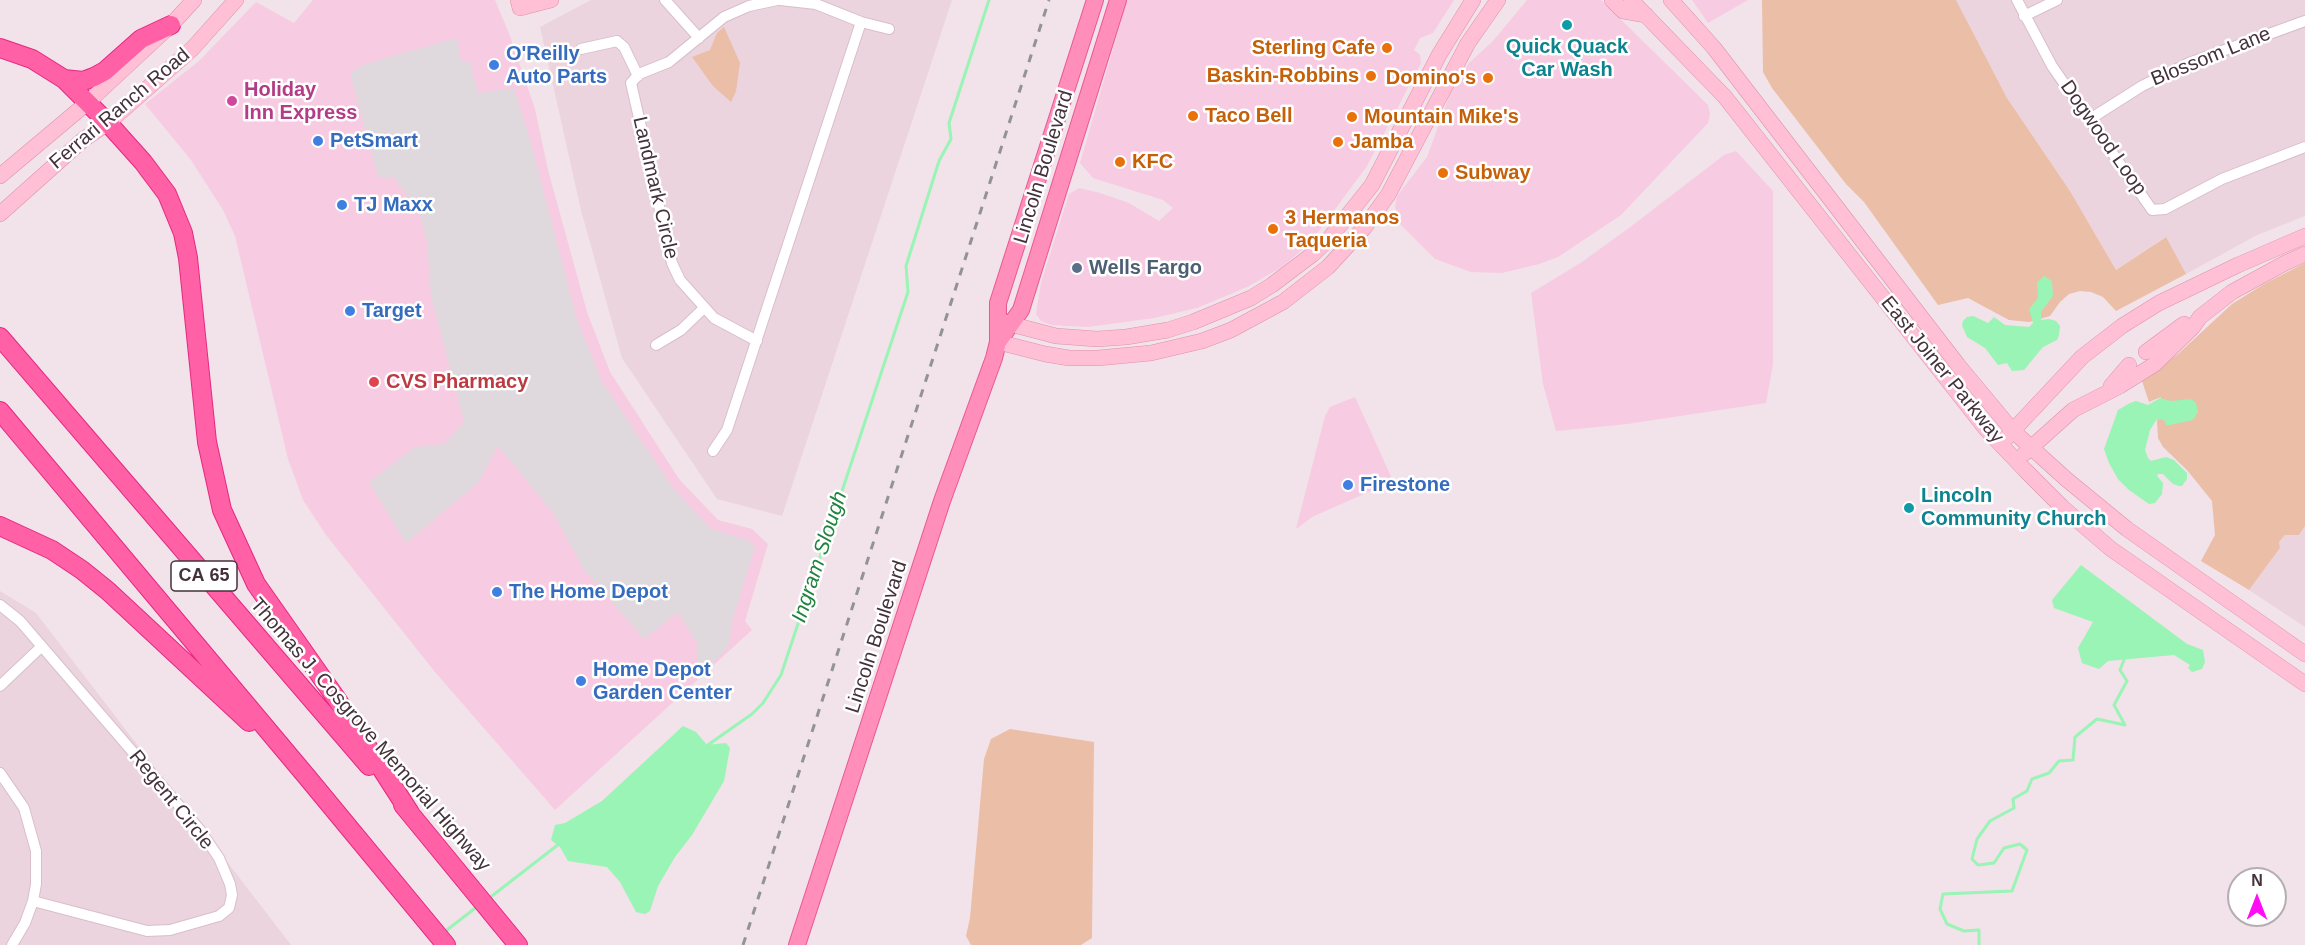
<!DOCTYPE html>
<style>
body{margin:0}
#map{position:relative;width:2305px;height:945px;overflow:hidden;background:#f2e2e9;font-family:Helvetica,sans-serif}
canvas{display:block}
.north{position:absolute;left:2227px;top:867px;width:60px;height:60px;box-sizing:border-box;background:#fff;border:2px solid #b4adb1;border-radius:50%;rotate:0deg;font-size:16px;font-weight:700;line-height:24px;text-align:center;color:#44323b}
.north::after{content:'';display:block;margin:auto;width:21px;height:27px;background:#ff0cf4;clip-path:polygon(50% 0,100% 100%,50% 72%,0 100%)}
</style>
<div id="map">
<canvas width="2305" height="945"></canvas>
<div class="north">N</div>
</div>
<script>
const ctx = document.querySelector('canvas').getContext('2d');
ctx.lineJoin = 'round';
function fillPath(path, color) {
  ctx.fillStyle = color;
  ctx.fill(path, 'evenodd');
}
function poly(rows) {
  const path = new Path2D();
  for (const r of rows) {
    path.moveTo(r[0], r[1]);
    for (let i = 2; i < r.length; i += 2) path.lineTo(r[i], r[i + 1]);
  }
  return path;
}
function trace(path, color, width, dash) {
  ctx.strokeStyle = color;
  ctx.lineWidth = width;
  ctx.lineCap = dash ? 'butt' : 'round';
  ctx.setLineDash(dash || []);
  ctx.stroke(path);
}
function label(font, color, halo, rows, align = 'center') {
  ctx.font = font + ' Helvetica,sans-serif';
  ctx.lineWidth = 5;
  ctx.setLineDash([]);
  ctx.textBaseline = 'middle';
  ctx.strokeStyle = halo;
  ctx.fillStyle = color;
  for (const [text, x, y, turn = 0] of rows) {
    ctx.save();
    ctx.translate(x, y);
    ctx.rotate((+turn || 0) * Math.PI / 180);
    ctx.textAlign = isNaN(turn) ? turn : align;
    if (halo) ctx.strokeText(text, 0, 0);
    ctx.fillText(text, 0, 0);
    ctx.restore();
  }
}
fillPath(poly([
 [591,0,952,0,782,516,717,499,622,358,581,210,540,27],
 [1956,0,2305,0,2305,216,2257,235,2186,274,2165,237,2116,270,2070,191,2007,98],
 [2305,526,2305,627,2249,590,2280,548,2279,542,2285,535,2299,535],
 [0,591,36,613,291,945,0,945]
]), '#ebd4dd');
fillPath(poly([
 [313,0,495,0,510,36,535,109,548,170,587,312,610,372,679,479,718,520,752,529,768,544,745,621,752,630,555,810,435,672,326,535,303,500,288,459,235,236,223,210,191,160,145,104,199,61,256,2,294,23],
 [1127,0,1454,0,1433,33,1420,38,1414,50,1420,55,1421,63,1367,166,1310,243,1282,267,1247,287,1197,308,1154,318,1088,327,1051,325,1041,321,1036,314,1041,283,1069,194,1079,188,1100,193,1129,203,1159,221,1173,208,1163,200,1093,178,1080,163],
 [1527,0,1601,0,1708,105,1710,114,1708,123,1621,215,1558,257,1539,264,1502,273,1471,272,1435,259,1399,223,1395,207,1397,196,1427,157,1452,88,1469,63,1493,41],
 [1692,0,1748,0,1708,23],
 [1736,151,1773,191,1773,364,1766,403,1627,424,1556,431,1543,384,1531,293,1582,262,1633,225,1724,155],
 [1355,397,1393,481,1312,517,1296,529,1325,416,1330,407]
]), '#f7cbe2');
fillPath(poly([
 [1762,0,1956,0,2007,98,2070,191,2116,270,2166,237,2186,274,2116,311,2103,297,2091,292,2080,291,2069,294,2060,302,2050,316,2029,322,2009,320,1968,298,1938,305,1864,202,1846,184,1772,88,1763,72],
 [724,27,740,63,736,91,731,102,713,86,692,57,710,50,717,33],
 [2305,263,2305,526,2299,535,2285,535,2279,542,2280,548,2249,590,2201,561,2215,535,2212,501,2187,470,2163,447,2158,438,2157,422,2161,397,2149,402,2142,381,2178,354,2232,304,2264,284],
 [1010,729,1094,742,1092,938,1081,945,971,945,966,936,970,918,984,759,991,739]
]), '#eabea7');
fillPath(poly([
 [457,38,461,62,470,61,478,93,514,88,531,143,577,320,602,382,673,488,711,529,748,540,755,547,732,622,729,646,696,681,697,643,678,612,644,639,584,570,554,514,498,446,478,483,406,543,369,482,415,447,444,444,464,422,431,296,427,241,420,214,393,176,388,179,378,177,350,73,359,67,375,61]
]), '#dfd8dc');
fillPath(poly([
 [2044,276,2052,281,2053,296,2041,312,2041,320,2049,319,2056,321,2060,326,2059,335,2057,340,2043,347,2024,370,2012,371,2007,363,1998,365,1985,348,1967,337,1962,325,1963,321,1967,317,1973,316,1988,323,1994,317,2005,325,2029,327,2033,323,2029,309,2038,298,2037,282],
 [2160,398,2171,401,2191,399,2196,403,2198,412,2193,420,2170,425,2166,425,2164,420,2157,419,2150,430,2145,450,2148,458,2151,461,2166,457,2174,460,2187,473,2187,479,2182,486,2179,486,2173,484,2163,474,2158,474,2157,476,2163,483,2162,494,2155,503,2149,504,2129,490,2118,479,2109,463,2104,449,2118,410,2130,403,2136,401,2148,405],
 [2081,565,2187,644,2203,650,2205,662,2202,669,2192,672,2188,668,2190,665,2174,655,2108,661,2099,669,2082,663,2078,648,2093,622,2054,608,2052,600],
 [683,726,696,732,707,745,726,743,730,748,724,781,692,835,675,857,658,886,650,911,645,914,636,912,620,882,607,867,568,861,560,847,551,840,555,825,565,823,602,801]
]), '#99f4b5');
trace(poly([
 [705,747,752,714,763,703,781,675,908,292,906,266,939,161,951,139,949,123,989,0],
 [488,899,559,844],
 [443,933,478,906],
 [1979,945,1979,930,1964,931,1947,924,1940,909,1943,894,2012,891,2027,850,2020,844,2004,848,1994,863,1978,865,1972,859,1977,839,1990,821,2014,808,2013,799,2027,791,2032,779,2049,773,2059,761,2073,760,2075,737,2097,719,2125,725,2114,705,2127,681,2120,670,2124,660]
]), '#99f4b5', 3);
const street = poly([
 [665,0,699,38],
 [2017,0,2052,66,2152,210,2165,209,2222,179,2305,147],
 [2024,16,2057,0],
 [861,22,889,29],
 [581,49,617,41,624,47,638,76],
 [2090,119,2142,86,2189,63,2305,21],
 [757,341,714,318,680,280,672,263,631,83,639,74,669,62,724,17,749,6,777,0],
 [656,345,681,330,704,308],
 [713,451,727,430,861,22,816,4,780,0],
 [0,605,20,621,200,830,219,858,230,884,232,895,229,908,219,916,170,930,147,931,33,901],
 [0,686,41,647],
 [0,773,24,808,36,851,36,884,33,901,25,923,12,945]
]);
const secondary = poly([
 [518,0,520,8,551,0],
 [1612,0,1623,11,1646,15],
 [1631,0,1725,97,1986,429,2026,471,2062,507,2111,549,2305,684],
 [1671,0,1714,48,1958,365,2013,431,2066,479,2127,529,2305,654],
 [0,176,87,103,171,25,194,0],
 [0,214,84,139,108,123,192,49,236,0],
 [999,321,1056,336,1097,339,1126,337,1168,330,1193,322,1251,298,1272,285,1313,254,1328,240,1372,185,1439,55,1473,0],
 [998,342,1045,354,1069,358,1098,358,1151,353,1202,341,1231,330,1283,302,1328,267,1364,228,1388,195,1468,43,1498,0],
 [2146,352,2184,324],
 [2111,386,2129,365],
 [2006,438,2082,357,2122,326,2159,303,2238,265,2305,236],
 [2025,453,2073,410,2120,386,2155,364,2193,327,2200,317,2232,292,2285,263,2305,254]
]);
const primary = poly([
 [998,342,1021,310,1118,0],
 [797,945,942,501,994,358,998,342,998,303,1095,0]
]);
const highway = poly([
 [0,48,32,59,64,79,108,123,143,162,167,194,183,233,188,258,207,442,222,510,256,584,336,698,410,813],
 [64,79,83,81,94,77,105,71,141,39,171,25],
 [0,337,369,766],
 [0,411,307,777,446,945],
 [0,526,52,550,82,570,108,591,249,722],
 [403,805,518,945]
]);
trace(street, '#d9beca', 12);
trace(secondary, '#dc92ad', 16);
trace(primary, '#ea5893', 18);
trace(highway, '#e62882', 20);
trace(street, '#fff', 10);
trace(secondary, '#ffbfd5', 15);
trace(primary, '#ff8eba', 16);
trace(highway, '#ff60a6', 18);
trace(poly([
 [743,945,1049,0]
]), '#939393', 3, [8, 8]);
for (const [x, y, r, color] of [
 [1567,25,6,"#0f9aa8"],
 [1387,48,6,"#e8710a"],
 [494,65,6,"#3f7fe0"],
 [1371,76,6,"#e8710a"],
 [1488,78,6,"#e8710a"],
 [232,101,6,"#d1479c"],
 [1193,116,6,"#e8710a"],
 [1352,117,6,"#e8710a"],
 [318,141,6,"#3f7fe0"],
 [1338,142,6,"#e8710a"],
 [1120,162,6,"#e8710a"],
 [1443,173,6,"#e8710a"],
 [342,205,6,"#3f7fe0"],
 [1273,229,6,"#e8710a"],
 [1077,268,6,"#5c6f8a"],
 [350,311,6,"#3f7fe0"],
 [374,382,6,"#e0444e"],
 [1348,485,6,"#3f7fe0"],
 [1909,508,6,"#0f9aa8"],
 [497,592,6,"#3f7fe0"],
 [581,681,6,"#3f7fe0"]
]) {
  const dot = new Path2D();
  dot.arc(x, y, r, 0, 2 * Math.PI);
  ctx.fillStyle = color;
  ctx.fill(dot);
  trace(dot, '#fff', 2);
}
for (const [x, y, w] of [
 [204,576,66]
]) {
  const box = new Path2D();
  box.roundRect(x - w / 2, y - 15, w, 30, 4.5);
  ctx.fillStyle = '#fff';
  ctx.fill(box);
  trace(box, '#44323b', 1.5);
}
label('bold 18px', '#44323b', null, [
 ["CA 65",204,576]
]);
label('bold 20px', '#0d838f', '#fff', [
 ["Quick Quack",1567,47],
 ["Car Wash",1567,70],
 ["Lincoln",1921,496,"left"],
 ["Community Church",1921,519,"left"]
]);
label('bold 20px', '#c56008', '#fff', [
 ["Sterling Cafe",1375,48,"right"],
 ["Baskin-Robbins",1359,76,"right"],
 ["Domino's",1476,78,"right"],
 ["Taco Bell",1205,116],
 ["Mountain Mike's",1364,117],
 ["Jamba",1350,142],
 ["KFC",1132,162],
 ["Subway",1455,173],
 ["3 Hermanos",1285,218],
 ["Taqueria",1285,241]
], 'left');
label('bold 20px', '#366cbe', '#fff', [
 ["O'Reilly",506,54],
 ["Auto Parts",506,77],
 ["PetSmart",330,141],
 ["TJ Maxx",354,205],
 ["Target",362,311],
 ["Firestone",1360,485],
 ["The Home Depot",509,592],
 ["Home Depot",593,670],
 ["Garden Center",593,693]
], 'left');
label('20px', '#44323b', '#fff', [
 ["Blossom Lane",2211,57,-22],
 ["Ferrari Ranch Road",120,109,-40],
 ["Dogwood Loop",2103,138,55],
 ["Lincoln Boulevard",1044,167,-73],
 ["Landmark Circle",655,188,77],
 ["East Joiner Parkway",1942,370,51],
 ["Lincoln Boulevard",877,637,-72],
 ["Thomas J. Cosgrove Memorial Highway",370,735,49],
 ["Regent Circle",171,800,51]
]);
label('bold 20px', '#b23c85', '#fff', [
 ["Holiday",244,90],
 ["Inn Express",244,113]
], 'left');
label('bold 20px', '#4e5e75', '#fff', [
 ["Wells Fargo",1089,268]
], 'left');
label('bold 20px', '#be3a42', '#fff', [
 ["CVS Pharmacy",386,382]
], 'left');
label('italic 21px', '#20843f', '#fff', [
 ["Ingram Slough",820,557,-72]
]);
</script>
